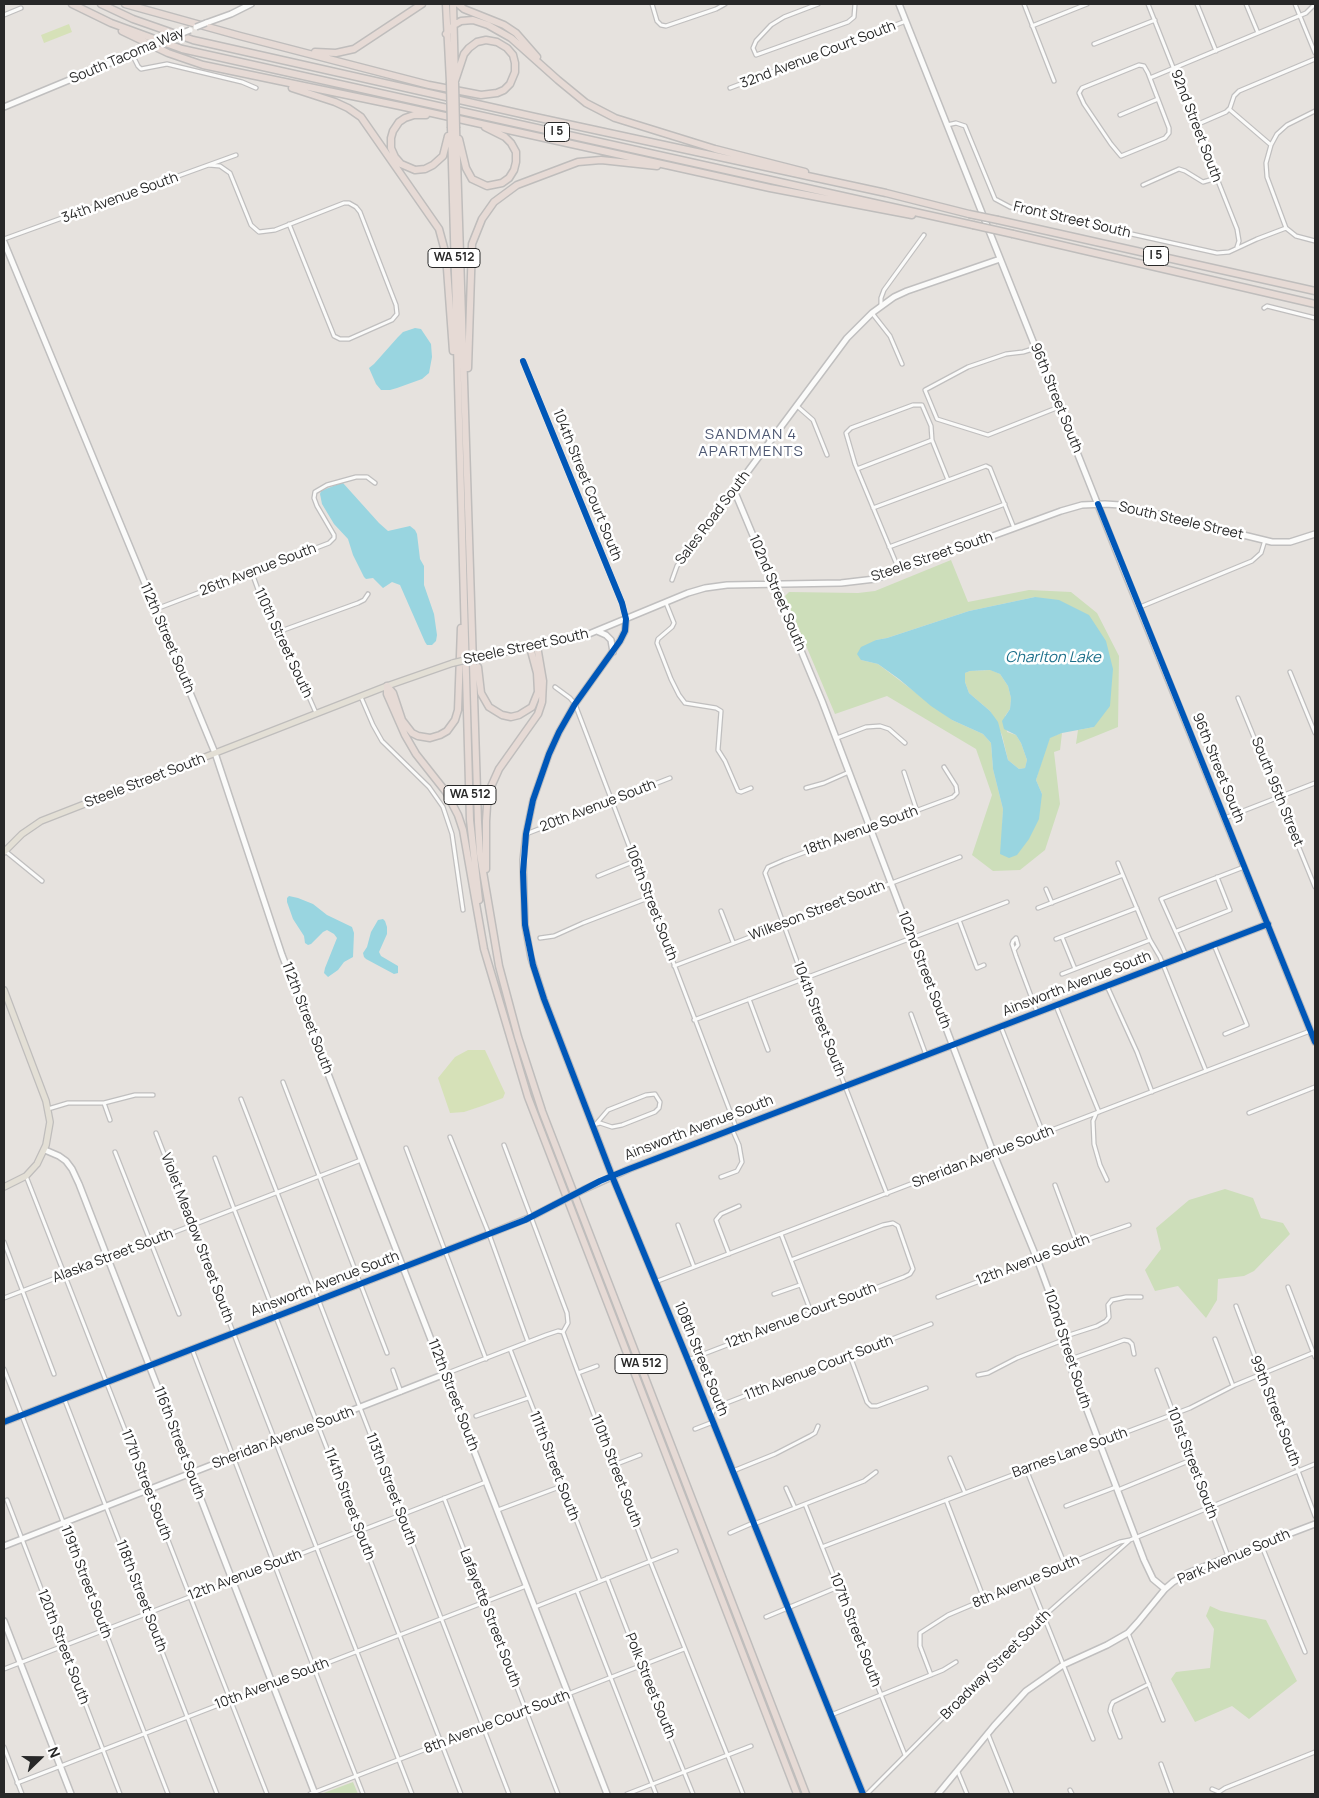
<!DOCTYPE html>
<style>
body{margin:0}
#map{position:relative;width:1319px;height:1798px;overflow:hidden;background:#e6e2de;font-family:Manrope,sans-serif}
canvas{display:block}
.frame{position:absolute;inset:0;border:5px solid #282828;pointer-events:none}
.north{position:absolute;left:15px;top:1733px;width:50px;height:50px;-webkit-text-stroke:4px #fff;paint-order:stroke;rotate:68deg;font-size:14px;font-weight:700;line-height:20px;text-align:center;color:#282828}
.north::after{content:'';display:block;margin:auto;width:18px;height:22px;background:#282828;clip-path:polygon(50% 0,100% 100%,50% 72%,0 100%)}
</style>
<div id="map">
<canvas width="1319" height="1798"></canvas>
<div class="frame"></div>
<div class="north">N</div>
</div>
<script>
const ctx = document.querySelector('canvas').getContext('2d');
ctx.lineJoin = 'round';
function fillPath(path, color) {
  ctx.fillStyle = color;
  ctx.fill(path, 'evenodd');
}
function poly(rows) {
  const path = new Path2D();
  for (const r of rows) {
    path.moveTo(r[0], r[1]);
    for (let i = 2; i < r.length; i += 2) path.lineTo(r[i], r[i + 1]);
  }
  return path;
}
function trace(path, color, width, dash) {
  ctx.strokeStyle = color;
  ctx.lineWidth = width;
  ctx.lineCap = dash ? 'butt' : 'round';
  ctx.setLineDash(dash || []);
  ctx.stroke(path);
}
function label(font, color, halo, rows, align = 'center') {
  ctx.font = font + ' Manrope,sans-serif';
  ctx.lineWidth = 5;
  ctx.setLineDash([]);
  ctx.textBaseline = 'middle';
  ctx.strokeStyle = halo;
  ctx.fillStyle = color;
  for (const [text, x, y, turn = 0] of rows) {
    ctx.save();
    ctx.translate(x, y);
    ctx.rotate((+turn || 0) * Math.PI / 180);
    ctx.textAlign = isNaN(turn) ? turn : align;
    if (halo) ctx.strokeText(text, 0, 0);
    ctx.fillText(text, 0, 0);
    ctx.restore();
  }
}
fillPath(poly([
 [951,560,968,602,1029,590,1071,592,1097,613,1119,656,1118,727,1076,744,1078,730,1094,727,1035,597,969,611,887,638,876,640,861,660,878,664,952,720,983,734,991,743,993,769,1003,809,1002,831,1042,794,1036,780,1045,749,1050,737,1062,733,1060,750,1054,752,1060,804,1045,850,1020,870,993,871,972,855,992,795,976,749,887,696,835,714,785,596,789,592,858,593,875,591],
 [991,670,1000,674,1008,686,1011,698,1010,709,1005,716,1007,732,1016,735,1021,743,1027,760,1025,768,1019,769,1008,760,1002,735,990,711,969,693,965,682,965,673,970,671],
 [1225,1189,1253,1198,1261,1218,1283,1223,1290,1234,1254,1271,1244,1276,1218,1279,1217,1300,1206,1318,1178,1286,1155,1291,1145,1270,1161,1249,1156,1228,1189,1200],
 [1210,1606,1221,1611,1266,1620,1297,1681,1249,1719,1232,1706,1195,1722,1171,1679,1176,1672,1210,1668,1214,1629,1206,1616],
 [353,1782,358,1794,321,1794]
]), '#cddeba');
fillPath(poly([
 [69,24,72,32,44,43,41,35],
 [468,1050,485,1050,505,1093,503,1098,482,1106,464,1112,450,1113,438,1078,455,1057]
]), '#d6e1b8');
fillPath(poly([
 [415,328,421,329,431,344,432,357,429,373,422,379,397,388,390,390,381,390,376,384,369,368,374,364,398,337,403,332],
 [343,483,379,523,388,531,410,526,415,530,417,534,420,559,424,566,424,585,434,614,437,635,436,641,432,645,427,645,425,642,400,585,392,582,383,588,373,578,366,579,364,577,353,555,348,539,334,524,322,504,320,494,321,491,338,484],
 [1035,597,1059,600,1089,615,1106,641,1113,669,1110,706,1094,727,1062,733,1050,738,1036,780,1042,794,1039,819,1029,839,1017,855,1009,858,1000,854,1003,809,993,769,991,743,983,734,952,720,931,706,899,679,878,664,861,660,857,654,861,647,876,640,887,638,969,611],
 [990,670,1000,674,1008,686,1011,698,1010,709,1002,721,1004,729,1016,735,1021,743,1027,760,1025,768,1019,769,1008,760,998,722,990,711,969,693,965,682,965,673,970,671],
 [289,896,298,898,313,904,327,915,352,927,354,933,353,957,344,962,338,970,328,977,324,973,325,968,337,938,334,934,327,930,323,932,311,944,308,945,305,943,304,936,293,919,287,902,287,898],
 [383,919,385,921,387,927,387,934,379,952,381,956,398,966,398,973,394,974,366,959,364,957,363,953,367,947,371,932,378,920]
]), '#99d5e0');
const street = poly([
 [652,4,657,21,661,25,666,26,716,9,725,4],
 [818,4,784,17,771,25,756,41,753,48,756,55,848,22,854,17,855,4],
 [1024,4,1054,81],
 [1148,4,1237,229,1239,241,1237,247],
 [1197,4,1216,51],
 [1246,4,1258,33],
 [1295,4,1315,53],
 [4,15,21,8],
 [1032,26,1087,4],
 [1094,44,1155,20],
 [132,54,138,66,141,69,167,64,242,82,256,88],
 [1139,65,1144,66,1148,73,1169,128,1169,133,1165,138,1121,156,1111,144,1084,104,1079,93,1082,88,1139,65],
 [1150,78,1306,13,1315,4],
 [730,88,906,21],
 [1229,109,1271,145,1266,163,1267,177,1286,228,1296,236,1315,241],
 [1120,115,1158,99],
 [947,125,956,123,965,126,995,199,1010,207,1217,253,1229,252,1257,239,1286,228],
 [1196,125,1226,112,1230,108,1234,96,1239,91,1315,59],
 [1271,145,1277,134,1287,125,1315,111],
 [209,165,220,166,230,173,251,225,259,232,275,230,344,203,349,203,356,207,360,212,396,305,397,314,392,320,349,339,340,339,334,336,289,224],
 [1143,185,1179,169,1185,171,1203,182,1217,178],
 [4,239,236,155],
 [881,306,881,298,884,290,924,235],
 [1264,308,1267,306,1315,318],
 [872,313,890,336,902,364],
 [1036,348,1023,352,1006,354,968,367,925,390,937,419,988,435,1059,407],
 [523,361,622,603,626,619],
 [797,406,813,420,827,455],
 [857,469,932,440],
 [873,508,986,466,990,468,1014,528],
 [889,547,1005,504],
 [899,570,855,464,846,433,851,428,913,405,922,405,931,426,932,440,948,480],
 [252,573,264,606,295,665,316,713],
 [672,580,677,566,734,490],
 [666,603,674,623,672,627,658,639,657,643,671,679,679,695,685,703,716,708,721,711,718,750,725,761,738,791,741,792,751,788],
 [1140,607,1252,561,1261,553,1265,540],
 [156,609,329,543,334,538,334,535,317,506,314,498,315,492,327,485,356,477,367,477,375,483],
 [278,632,358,603,364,600,368,594],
 [1290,672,1315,733],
 [555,687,570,698,575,704,736,1127],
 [361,697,373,725,382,741,429,787,443,807,452,834,463,910],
 [1238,698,1315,887],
 [837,738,866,727,880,726,889,729,905,743],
 [904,772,917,811],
 [806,788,824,783,849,772],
 [1225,818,1315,783],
 [526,834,670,778],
 [4,850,42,881],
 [1118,863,1150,940,1160,957,1206,1071],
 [598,876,635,861],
 [1046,889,1052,903],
 [1038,908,1123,875],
 [721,911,733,942],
 [959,920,977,968,984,965],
 [1177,931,1230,910,1217,877],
 [1062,937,1075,969],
 [540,938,554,936,583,923,648,898],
 [1056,939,1137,908],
 [1214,945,1247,1025,1225,1034],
 [1014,950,1018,945,1016,938,1013,941,1012,944,1016,956,1037,1012],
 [1186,955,1161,899,1244,867],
 [674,966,960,857],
 [1062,974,1150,940],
 [1107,986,1137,1052,1152,1092],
 [749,999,768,1050],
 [1056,1006,1099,1112],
 [911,1014,926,1055],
 [694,1020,1007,902],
 [1001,1027,1043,1133],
 [283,1082,387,1353],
 [241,1099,509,1794],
 [104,1103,110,1120],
 [48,1109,68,1103,104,1103,135,1095,153,1095],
 [1249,1113,1315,1087],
 [1096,1114,1093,1121,1094,1144,1100,1165,1107,1180],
 [593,1125,600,1123,612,1127,622,1125,655,1112,659,1108,660,1102,655,1094,646,1095,608,1110,596,1124],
 [156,1133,412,1794],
 [450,1137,489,1234,528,1342],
 [504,1145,567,1313,568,1323,563,1332,578,1373,650,1561,743,1794],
 [406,1148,486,1359],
 [115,1152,179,1314],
 [215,1158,234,1209,461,1794],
 [26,1176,267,1794],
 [721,1177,737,1171,742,1162,739,1145,732,1129],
 [1055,1185,1077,1244],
 [887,1194,803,978,765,873,768,867,784,860,953,797,957,793,956,786,944,767],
 [678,1225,694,1267],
 [781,1234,811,1312],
 [4,1242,54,1374],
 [729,1254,716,1220,721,1214,739,1206],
 [655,1282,1310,1031],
 [1288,1287,1315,1357],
 [774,1294,800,1285],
 [938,1297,1094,1237,1129,1225],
 [4,1298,361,1160],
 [1236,1306,1315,1516],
 [1063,1337,1097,1326,1106,1321,1109,1317,1108,1305,1112,1300,1126,1297,1141,1297],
 [1215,1339,1233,1386],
 [192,1349,322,1689,363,1794],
 [510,1349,600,1581],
 [850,1356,867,1402,871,1406,877,1406,926,1388],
 [688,1360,904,1277,910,1274,913,1269,898,1226,893,1223,883,1225,791,1260],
 [1068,1360,1124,1340,1129,1341,1132,1344,1134,1354],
 [4,1369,168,1794],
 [393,1370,401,1392],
 [1157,1370,1228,1556],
 [578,1373,597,1366],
 [445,1374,546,1335,558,1331,563,1332],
 [978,1375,988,1373,1017,1358,1063,1340],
 [64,1398,217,1794],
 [711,1415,714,1410,721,1405,931,1324],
 [476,1416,528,1398],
 [695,1429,713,1422],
 [950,1458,965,1493],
 [614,1465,640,1455],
 [1026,1469,1065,1565],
 [733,1471,775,1454,810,1436,815,1433,818,1426],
 [786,1488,795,1508],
 [1118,1490,1191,1460],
 [444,1498,558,1794],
 [7,1500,120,1794],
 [946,1500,984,1599],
 [805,1504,905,1755],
 [1066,1506,1116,1487],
 [498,1510,562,1486],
 [754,1524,864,1481,876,1472],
 [730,1533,753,1523],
 [1261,1544,1305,1652],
 [822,1547,1190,1408,1235,1385,1315,1352],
 [607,1578,641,1666,693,1794],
 [1030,1582,1093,1739],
 [577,1591,656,1794],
 [535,1607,676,1551],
 [766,1617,838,1587],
 [1128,1633,1163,1720],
 [4,1669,486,1482],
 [931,1675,920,1646,920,1633,948,1615,1120,1542,1130,1540,1315,1464],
 [831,1715,943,1670,956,1662],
 [988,1734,1012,1794],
 [1120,1737,1110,1711,1111,1706,1113,1702,1149,1684],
 [4,1747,22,1794],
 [1161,1764,1172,1794],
 [958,1772,967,1794],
 [17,1783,526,1586],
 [1212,1789,1219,1792],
 [1070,1790,1072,1794],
 [1219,1792,1225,1788,1315,1752],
 [310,1794,684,1649],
 [627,1794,751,1746],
 [867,1794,1043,1617,1129,1541]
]);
const secondary = poly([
 [899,4,1123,568,1315,1042],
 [206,23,231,14,251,4],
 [4,107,144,49],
 [4,242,215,753,282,955,607,1794],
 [1000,259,907,291,894,297,872,313,847,338,734,490,822,701,993,1152,1037,1259,1055,1308,1068,1360,1144,1560,1153,1579,1165,1589],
 [626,619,625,631,620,641,575,704,559,732,549,754,533,800,526,834,523,860,525,925,531,958,544,999,612,1176,688,1360,863,1794],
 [597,631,606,635,611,640,613,652],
 [537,646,584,636,688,593,705,588,727,585,841,583,875,579,1061,511,1082,505,1105,504,1120,505,1272,542,1290,542,1315,534],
 [45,1150,59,1156,66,1161,72,1169,79,1184,315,1794],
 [585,1189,629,1169,1268,924],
 [4,1422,489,1234,531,1217,554,1205],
 [4,1546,445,1374],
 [4,1621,71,1794],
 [938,1794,994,1726,1026,1691,1063,1665,1107,1645,1128,1633,1138,1622,1165,1589,1173,1582,1188,1573,1228,1557,1315,1524]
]);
const primary = poly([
 [483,656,532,647],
 [4,852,22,834,41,821,387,686,453,663],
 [4,990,46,1101,50,1122,46,1145,37,1164,26,1176,4,1187]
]);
const highway = poly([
 [72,4,111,23,182,49,973,225],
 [101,4,133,19,193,40,535,117,886,193,969,214],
 [125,4,240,36,429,85,481,95,497,93,504,90,510,84,515,72,515,63,513,55,507,48,497,42,486,40,477,42,469,48,464,54,455,81],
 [446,4,450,82],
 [453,4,455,79],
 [458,4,464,9,504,25,516,33,537,57],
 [122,31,168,53,203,65,400,106,770,188,912,215],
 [446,34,454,25,461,21,473,20,488,25,511,38,558,80,586,103,615,118,715,149,805,172],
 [315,52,336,53,354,49,422,4],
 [292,88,335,102,348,108,361,117,439,229,446,255,453,351],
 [426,115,414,115,405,118,399,122,393,131,391,138,391,148,395,157,401,164,415,170,425,169,433,165,443,156,448,136],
 [451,128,470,820,479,900],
 [456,128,478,822,480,854,499,966,518,1037,542,1111,806,1794],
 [459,139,466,168,472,179,487,186,502,183,509,178,514,170,516,162,516,152,511,143,505,137,485,127],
 [998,220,1315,291],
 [1013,234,1315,304],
 [468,368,472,244,482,219,494,202,517,185,578,162,601,160,657,166],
 [478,667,481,693,489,707,502,715,511,717,519,715,532,707,538,692,537,673,530,647],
 [387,686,387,694,405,735,416,754,446,792,458,815,463,830,484,949,528,1097,797,1794],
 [387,686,393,693,402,720,412,733,418,736,430,738,440,735,447,731,455,720,458,710,461,628],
 [486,869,486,821,487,806,490,789,499,769,538,714,542,702,543,681,537,646]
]);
trace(street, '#c0bfbf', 5.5);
trace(secondary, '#c0bfbf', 8);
trace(primary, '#bfbdbc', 8);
trace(highway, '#bfbdbc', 9);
trace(street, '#fbfbfa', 3);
trace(secondary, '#fbfbfa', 5);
trace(primary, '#e3dfd5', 5.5);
trace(highway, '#e6dad5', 6);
const secondaryBridge = poly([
 [196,27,206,23],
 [144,49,190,30],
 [554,1205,585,1189]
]);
const primaryBridge = poly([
 [453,663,483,656]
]);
const highwayBridge = poly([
 [450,82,451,128],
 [455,83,456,128],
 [969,214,998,220],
 [973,225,1013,234]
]);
trace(secondaryBridge, '#c0bfbf', 8, []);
trace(primaryBridge, '#bfbdbc', 8, []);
trace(highwayBridge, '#bfbdbc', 9, []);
trace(secondaryBridge, '#fbfbfa', 5);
trace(primaryBridge, '#e3dfd5', 5.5);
trace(highwayBridge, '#e6dad5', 6);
trace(poly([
 [523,361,622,603,626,619,625,631,620,641,575,704,559,732,549,754,533,800,526,834,523,872,525,925,533,965,544,999,612,1176,688,1360,863,1794],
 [1098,504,1315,1042],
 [4,1422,525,1220,600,1181,629,1169,1268,924]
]), '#0057b8', 6);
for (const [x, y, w] of [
 [557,132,25],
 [1156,256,25],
 [454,258,52],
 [470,795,52],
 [641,1364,52]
]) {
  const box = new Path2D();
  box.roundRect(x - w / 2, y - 9.5, w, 19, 4);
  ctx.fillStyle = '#fff';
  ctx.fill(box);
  trace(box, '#282828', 1);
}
label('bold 12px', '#282828', null, [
 ["I 5",557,132],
 ["I 5",1156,256],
 ["WA 512",454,258],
 ["WA 512",470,795],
 ["WA 512",641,1364]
]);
label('14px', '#282828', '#fff', [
 ["32nd Avenue Court South",818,55,-21],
 ["South Tacoma Way",127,56,-23],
 ["92nd Street South",1196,126,69],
 ["34th Avenue South",120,198,-20],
 ["Front Street South",1072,220,13],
 ["96th Street South",1056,398,68],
 ["104th Street Court South",587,485,68],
 ["Sales Road South",713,518,-53],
 ["South Steele Street",1181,521,13],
 ["Steele Street South",932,557,-19],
 ["26th Avenue South",258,570,-21],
 ["102nd Street South",777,593,67],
 ["112th Street South",167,638,67],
 ["110th Street South",283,643,65],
 ["Steele Street South",526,647,-12],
 ["96th Street South",1218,768,68],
 ["Steele Street South",145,781,-21],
 ["South 95th Street",1277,792,68],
 ["20th Avenue South",598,806,-21],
 ["18th Avenue South",861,831,-20],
 ["106th Street South",651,903,69],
 ["Wilkeson Street South",817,911,-21],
 ["102nd Street South",924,970,69],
 ["Ainsworth Avenue South",1077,984,-21],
 ["112th Street South",307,1018,69],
 ["104th Street South",819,1019,69],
 ["Ainsworth Avenue South",699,1128,-21],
 ["Sheridan Avenue South",983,1157,-21],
 ["Violet Meadow Street South",197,1238,69],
 ["Alaska Street South",113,1256,-21],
 ["12th Avenue South",1033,1260,-21],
 ["Ainsworth Avenue South",325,1284,-21],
 ["12th Avenue Court South",801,1316,-21],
 ["102nd Street South",1067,1349,72],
 ["108th Street South",701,1359,68],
 ["11th Avenue Court South",819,1368,-21],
 ["112th Street South",453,1395,69],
 ["99th Street South",1275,1411,69],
 ["Sheridan Avenue South",283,1438,-21],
 ["116th Street South",179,1443,69],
 ["Barnes Lane South",1070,1453,-20],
 ["101st Street South",1192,1463,69],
 ["111th Street South",554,1466,69],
 ["110th Street South",616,1471,69],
 ["117th Street South",146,1485,69],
 ["113th Street South",391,1489,69],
 ["114th Street South",349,1504,69],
 ["Park Avenue South",1234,1557,-23],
 ["12th Avenue South",245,1575,-21],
 ["119th Street South",86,1582,69],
 ["8th Avenue South",1026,1582,-23],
 ["118th Street South",141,1596,69],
 ["Lafayette Street South",490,1618,69],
 ["107th Street South",855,1630,69],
 ["120th Street South",63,1647,69],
 ["Broadway Street South",996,1665,-45],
 ["10th Avenue South",272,1684,-21],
 ["Polk Street South",650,1686,68],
 ["8th Avenue Court South",497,1722,-21]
]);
ctx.letterSpacing = '1px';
label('15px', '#4e5873', '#fff', [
 ["SANDMAN 4",751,435],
 ["APARTMENTS",751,452]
]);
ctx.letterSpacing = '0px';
label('italic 15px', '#1b6e89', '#fff', [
 ["Charlton Lake",1053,658]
]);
</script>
